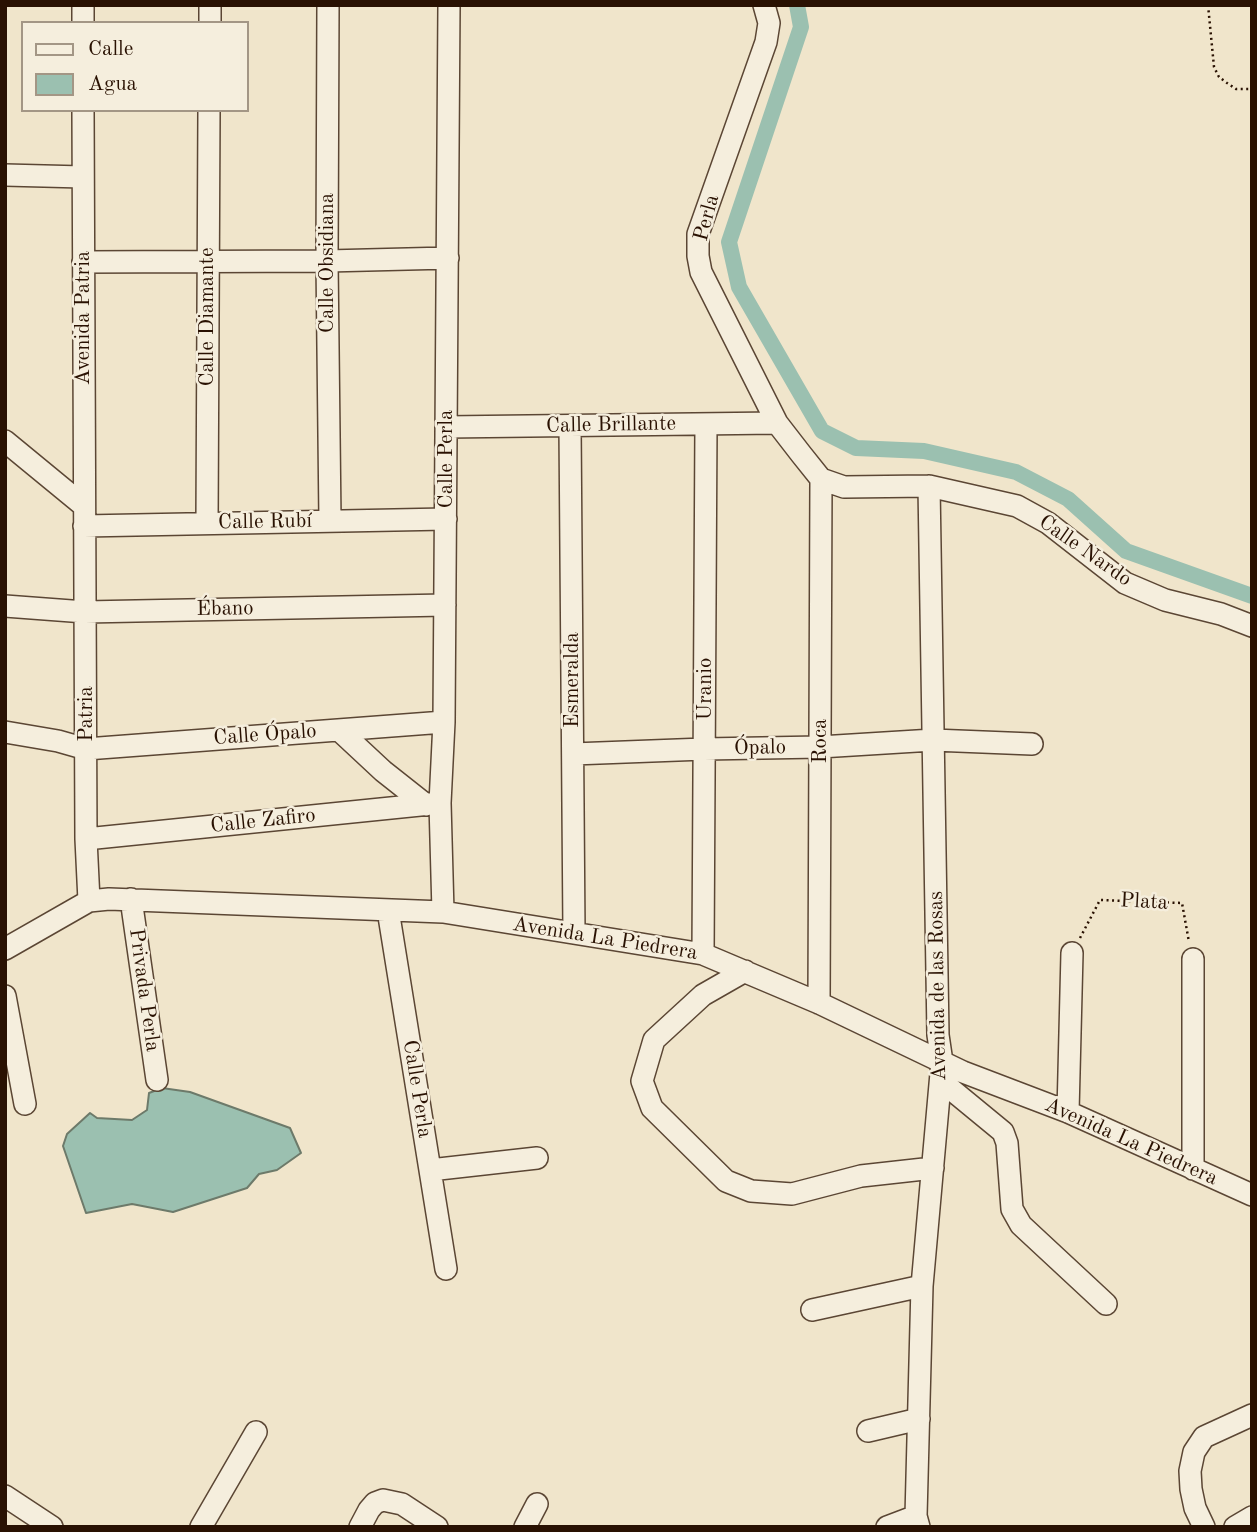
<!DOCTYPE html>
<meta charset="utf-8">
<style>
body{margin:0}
#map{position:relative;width:1257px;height:1532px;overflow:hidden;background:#f0e5cb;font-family:"Old Standard TT",serif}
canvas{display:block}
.frame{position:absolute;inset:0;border:7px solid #291102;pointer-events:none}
.legend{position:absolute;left:21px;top:21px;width:228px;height:91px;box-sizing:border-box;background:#f5eedd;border:2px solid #a39685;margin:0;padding:9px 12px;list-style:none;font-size:21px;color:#291102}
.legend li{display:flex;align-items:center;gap:14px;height:35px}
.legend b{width:35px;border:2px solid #a39685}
</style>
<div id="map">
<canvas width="1257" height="1532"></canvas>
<div class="frame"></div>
<ul class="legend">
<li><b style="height:9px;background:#f5eedd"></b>Calle</li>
<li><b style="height:19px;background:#9bc0b0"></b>Agua</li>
</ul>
</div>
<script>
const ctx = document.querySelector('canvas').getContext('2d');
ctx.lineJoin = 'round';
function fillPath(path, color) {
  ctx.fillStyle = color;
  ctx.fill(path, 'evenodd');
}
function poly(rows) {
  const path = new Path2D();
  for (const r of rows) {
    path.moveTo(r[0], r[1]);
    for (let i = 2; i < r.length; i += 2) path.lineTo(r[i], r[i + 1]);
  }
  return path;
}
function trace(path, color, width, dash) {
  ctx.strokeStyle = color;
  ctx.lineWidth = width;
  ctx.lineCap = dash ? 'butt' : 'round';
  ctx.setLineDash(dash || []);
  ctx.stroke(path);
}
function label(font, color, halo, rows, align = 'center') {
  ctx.font = font + ' "Old Standard TT",serif';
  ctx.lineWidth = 5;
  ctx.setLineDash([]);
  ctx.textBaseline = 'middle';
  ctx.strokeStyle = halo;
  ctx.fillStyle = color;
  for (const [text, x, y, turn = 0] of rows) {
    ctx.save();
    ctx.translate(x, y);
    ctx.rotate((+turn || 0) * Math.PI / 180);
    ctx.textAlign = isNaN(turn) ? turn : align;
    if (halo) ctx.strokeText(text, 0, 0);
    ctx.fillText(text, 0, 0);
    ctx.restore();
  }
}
const water = poly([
 [162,1088,190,1092,290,1128,301,1153,277,1170,259,1174,247,1188,173,1212,132,1204,86,1213,63,1146,67,1134,90,1113,97,1118,132,1120,147,1110,149,1093,162,1088]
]);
fillPath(water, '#9bc0b0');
trace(water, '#6d7a6a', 2);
trace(poly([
 [797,5,801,27,729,242,739,287,822,431,856,448,924,451,1016,472,1068,499,1126,551,1252,596]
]), '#9bc0b0', 16);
const minor = poly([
 [83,5,83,23],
 [328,5,327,261,330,521],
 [764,5,769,23,766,42,698,234,698,256,701,272,777,423,801,454,821,479,844,487,929,486,1017,506,1048,523,1125,583,1165,600,1221,614,1252,626],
 [210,23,210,5],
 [83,110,86,839,89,901],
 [5,175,83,177],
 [83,262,327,261,448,258],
 [570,426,574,933],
 [446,427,777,423],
 [5,441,84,506],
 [207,523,209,110],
 [84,526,446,519],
 [5,606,85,612,445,605],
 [339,730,383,771,426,805],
 [5,732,58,741,86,749,444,722],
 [573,754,704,749,820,747,933,740,1032,744],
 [86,839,440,803],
 [131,899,157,1080],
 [388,910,446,1269],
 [443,912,440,803,444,722,449,5],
 [5,949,89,901,109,899,443,912,703,954,819,1003,963,1072,1068,1112,1252,1195],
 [703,954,706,424],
 [1193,959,1193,1169],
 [745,971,703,995,654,1040,642,1081,652,1108,726,1181,751,1191,792,1194,861,1176,933,1168],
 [5,996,25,1104],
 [819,1003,821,479],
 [941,1081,1003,1132,1007,1143,1012,1209,1021,1225,1106,1304],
 [1068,1112,1072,953],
 [430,1170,537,1158],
 [812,1310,922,1286],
 [868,1431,919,1419],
 [5,1496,52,1527],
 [201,1527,256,1432],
 [360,1527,369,1510,375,1503,383,1500,402,1504,437,1527],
 [525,1527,537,1504],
 [887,1527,916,1516],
 [919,1527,916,1516,922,1286,942,1062,938,1035,929,486],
 [1204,1527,1195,1508,1191,1489,1190,1471,1194,1452,1204,1437,1252,1415],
 [1235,1527,1252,1517]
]);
trace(minor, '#5b4634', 24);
trace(poly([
 [1208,5,1214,67,1219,77,1227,83,1236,89,1252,89],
 [1080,938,1100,900,1182,903,1189,942]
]), '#291102', 2.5, [2, 3.5]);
trace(minor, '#f5eedd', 21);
label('21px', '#291102', '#f5eedd', [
 ["Perla",707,218,-75],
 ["Calle Obsidiana",327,263,-90],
 ["Calle Diamante",207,317,-90],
 ["Avenida Patria",83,318,-90],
 ["Calle Brillante",611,425,-1],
 ["Calle Perla",446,459,-90],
 ["Calle Rubí",265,522,-1],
 ["Calle Nardo",1085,551,35],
 ["Ébano",225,609,-1],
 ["Esmeralda",572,680,-90],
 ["Uranio",705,689,-90],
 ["Patria",86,714,-90],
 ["Calle Ópalo",265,735,-4],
 ["Roca",820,741,-90],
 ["Ópalo",760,748,-1],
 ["Calle Zafiro",263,821,-6],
 ["Plata",1144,902,3],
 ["Avenida La Piedrera",605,939,9],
 ["Avenida de las Rosas",938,986,-91],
 ["Privada Perla",144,990,82],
 ["Calle Perla",417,1089,81],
 ["Avenida La Piedrera",1131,1142,24]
]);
</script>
